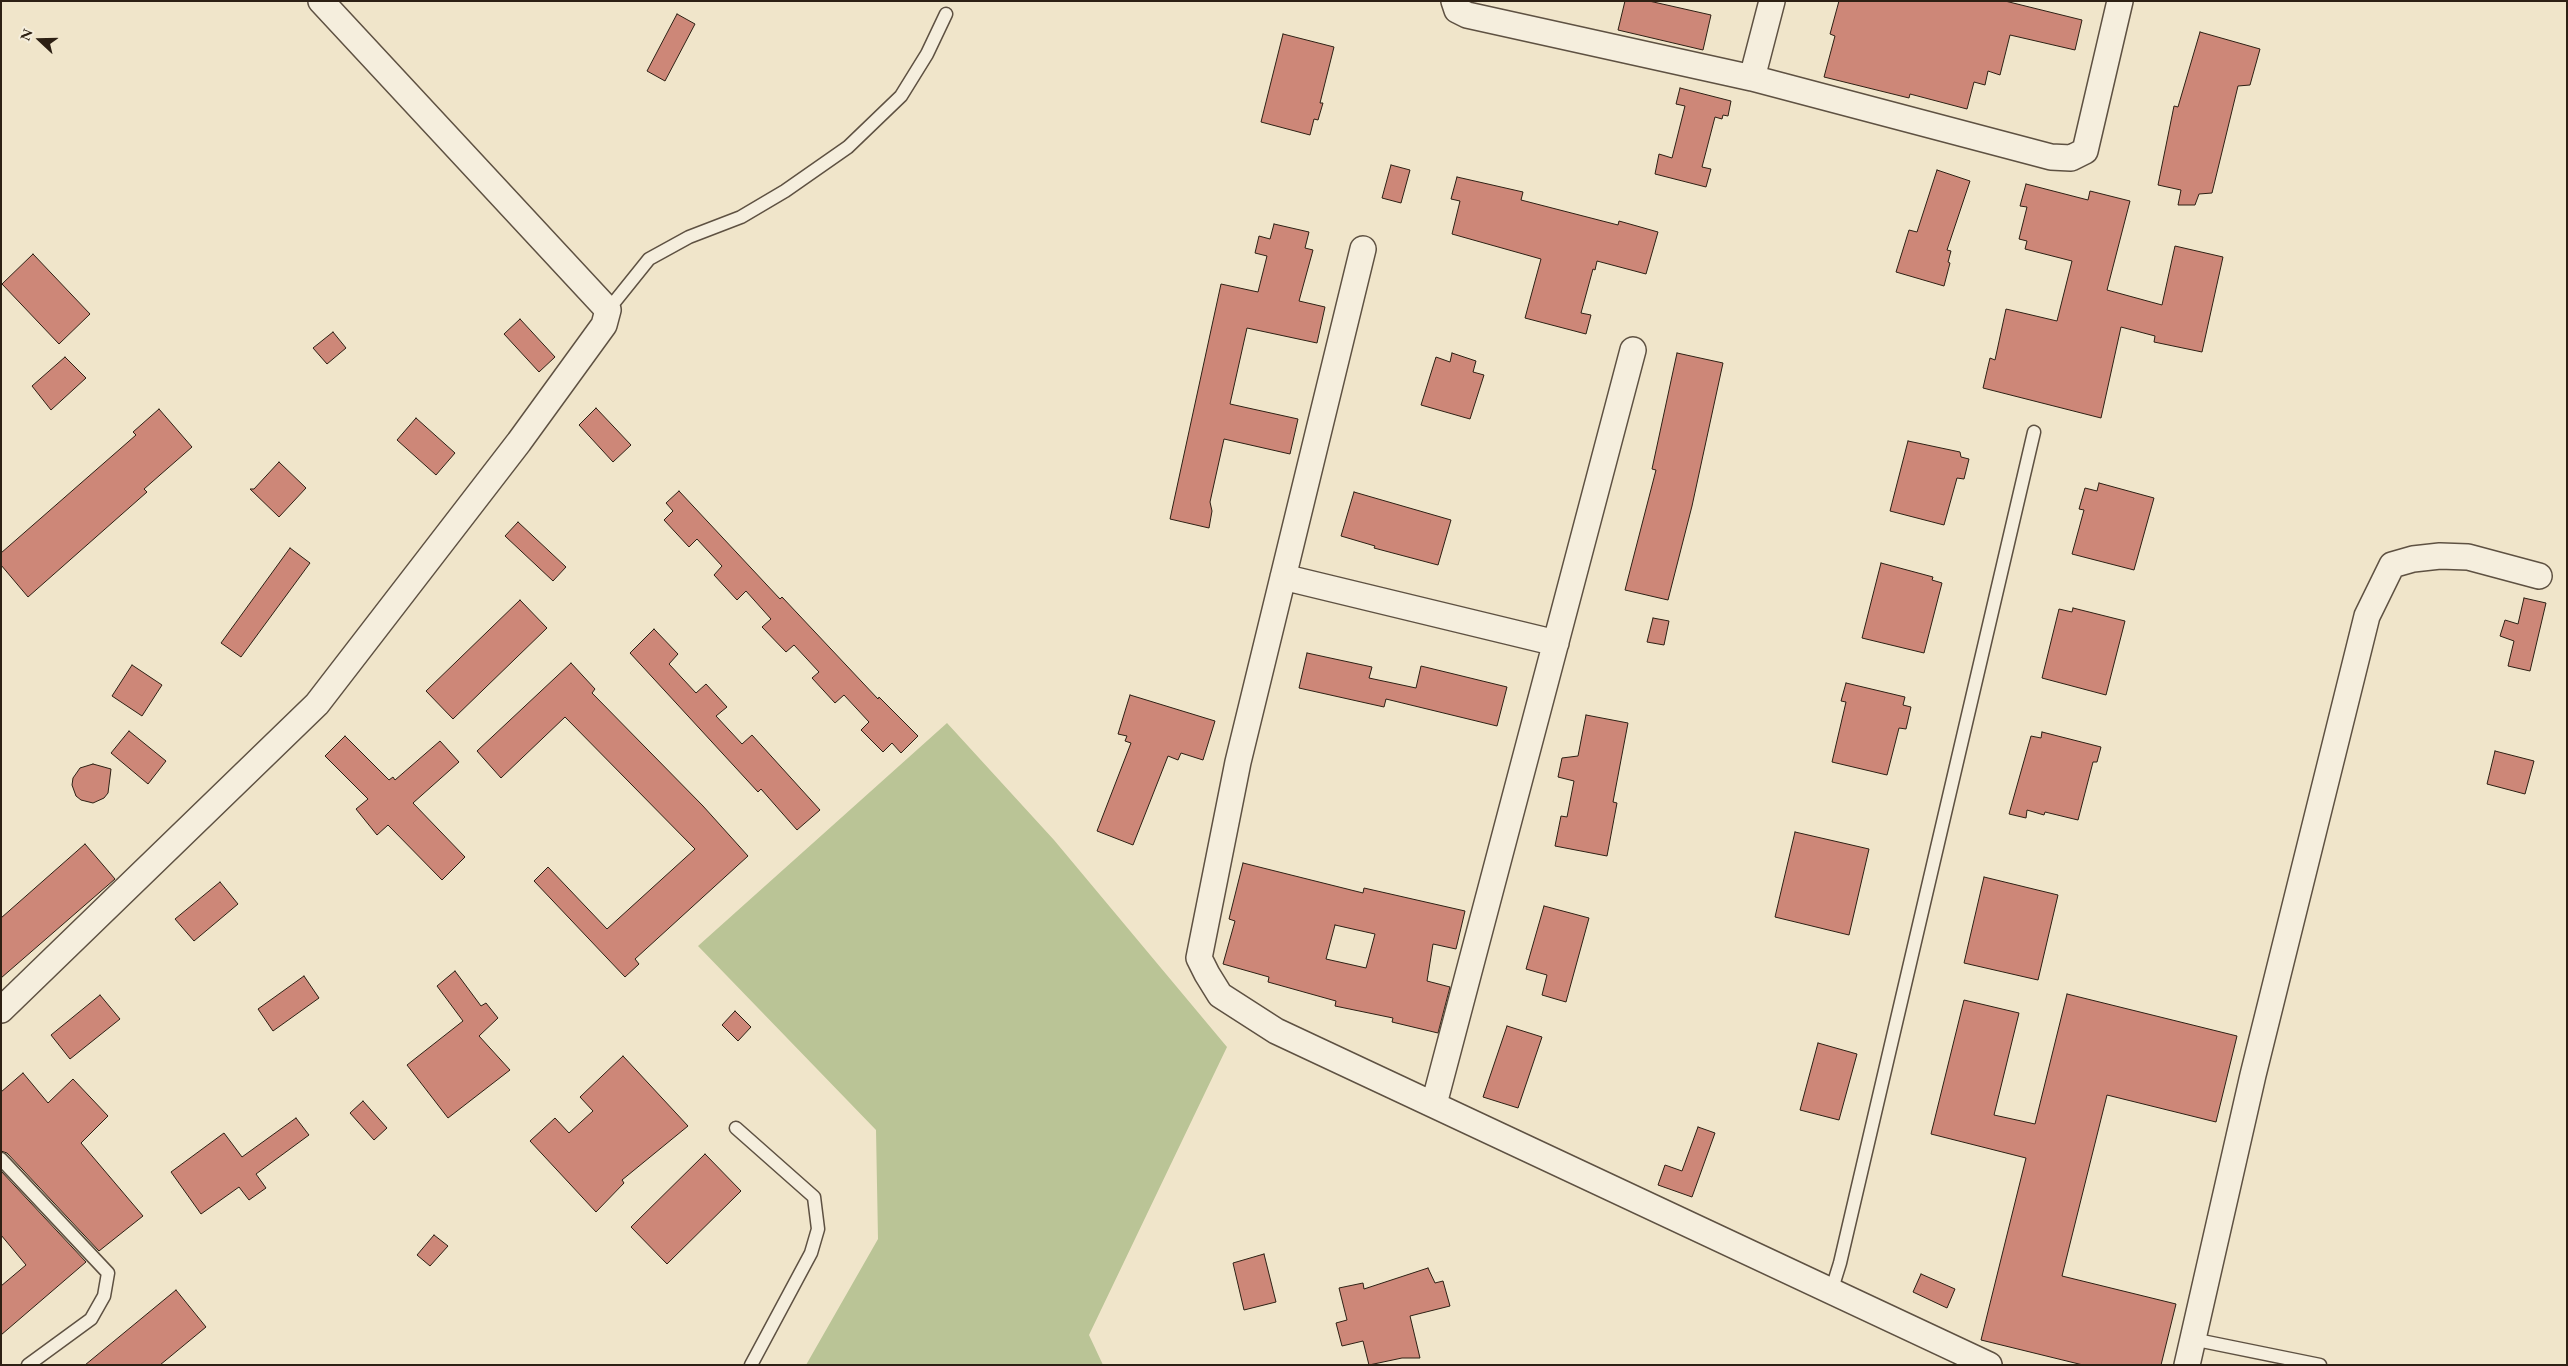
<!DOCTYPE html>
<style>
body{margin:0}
#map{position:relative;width:2568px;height:1366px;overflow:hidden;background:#f0e5ca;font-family:"EB Garamond",serif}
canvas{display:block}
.frame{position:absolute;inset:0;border:2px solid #2d2014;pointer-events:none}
.north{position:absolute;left:15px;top:15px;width:50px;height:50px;-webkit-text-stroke:4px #f5eedd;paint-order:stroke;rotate:291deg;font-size:14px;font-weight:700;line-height:20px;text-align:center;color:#2d2014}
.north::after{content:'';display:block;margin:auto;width:18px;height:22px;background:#2d2014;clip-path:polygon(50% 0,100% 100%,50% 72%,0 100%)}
</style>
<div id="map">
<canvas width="2568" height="1366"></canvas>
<div class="frame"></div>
<div class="north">N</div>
</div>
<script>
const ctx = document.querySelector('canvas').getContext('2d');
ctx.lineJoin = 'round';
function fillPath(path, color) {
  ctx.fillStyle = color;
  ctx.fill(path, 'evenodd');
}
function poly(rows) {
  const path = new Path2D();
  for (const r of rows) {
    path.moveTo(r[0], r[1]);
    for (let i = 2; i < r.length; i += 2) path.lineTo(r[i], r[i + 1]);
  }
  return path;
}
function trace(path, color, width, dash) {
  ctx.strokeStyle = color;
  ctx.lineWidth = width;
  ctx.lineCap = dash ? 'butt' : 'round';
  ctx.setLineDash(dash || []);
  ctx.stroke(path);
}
fillPath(poly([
 [947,723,1054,840,1227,1047,1089,1335,1103,1365,806,1365,878,1239,876,1130,698,946]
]), '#bac496');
const building = poly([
 [1625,1,1649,1,1711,15,1703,50,1618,30,1625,1],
 [1839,1,2005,1,2082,20,2075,50,2010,35,2000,75,1988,71,1985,85,1974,82,1967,109,1910,94,1909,98,1824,77,1835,36,1830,34,1839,1],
 [677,14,695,24,665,81,647,71,677,14],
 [2200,32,2260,49,2250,85,2238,86,2212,193,2199,194,2195,205,2178,205,2181,190,2158,185,2174,106,2178,107,2200,32],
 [1283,34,1334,47,1320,103,1323,103,1318,120,1314,119,1310,135,1261,122,1283,34],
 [1680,88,1731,101,1728,116,1723,115,1722,119,1715,117,1702,167,1711,169,1706,187,1655,174,1659,154,1672,158,1685,106,1676,104,1680,88],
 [1391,165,1410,170,1401,203,1382,198,1391,165],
 [1937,170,1970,181,1947,250,1951,251,1948,262,1950,263,1944,286,1896,272,1909,230,1917,232,1937,170],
 [1457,177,1523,192,1521,200,1618,225,1619,221,1658,232,1646,274,1597,261,1595,270,1593,269,1581,313,1591,315,1586,334,1525,318,1541,259,1452,234,1460,201,1451,199,1457,177],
 [2026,184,2088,200,2090,191,2130,201,2107,290,2162,305,2175,246,2223,257,2202,352,2154,342,2155,336,2121,327,2101,418,1983,388,1990,358,1995,360,2006,309,2057,321,2072,261,2025,249,2027,241,2019,239,2027,207,2020,206,2026,184],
 [1274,224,1309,232,1305,248,1313,250,1299,301,1325,307,1317,343,1247,328,1230,404,1298,419,1290,454,1224,439,1210,502,1212,511,1209,528,1170,519,1221,284,1258,292,1267,256,1255,253,1259,236,1270,239,1274,224],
 [33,254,90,314,59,344,2,284,33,254],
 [520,319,555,357,539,372,504,334,520,319],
 [333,332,346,348,327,364,313,348,333,332],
 [1452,353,1476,361,1473,372,1484,375,1470,419,1421,405,1436,357,1450,362,1452,353],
 [1677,353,1723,363,1692,506,1668,600,1625,590,1656,470,1652,469,1677,353],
 [65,357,86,378,51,410,32,386,65,357],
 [596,408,631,445,613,462,579,425,596,408],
 [159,409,192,447,144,489,147,492,28,597,1,565,1,553,136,435,133,432,159,409],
 [416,418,455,453,436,475,397,440,416,418],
 [1908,441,1960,452,1961,457,1969,459,1964,479,1957,478,1944,525,1890,511,1908,441],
 [279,462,306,488,279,517,250,489,254,489,279,462],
 [2099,483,2154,498,2134,570,2072,554,2084,510,2079,509,2085,488,2097,491,2099,483],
 [679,491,780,599,782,597,878,699,879,697,918,736,901,753,892,743,883,752,861,730,869,722,844,695,835,703,812,678,819,672,794,645,786,652,762,627,771,619,746,591,737,600,714,575,722,566,697,539,689,547,664,520,673,511,666,503,679,491],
 [1354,492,1451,520,1438,565,1374,548,1375,546,1341,536,1354,492],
 [518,522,566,567,553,581,505,536,518,522],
 [290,548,310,563,241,657,221,643,290,548],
 [1881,563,1933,577,1932,580,1942,583,1924,653,1862,638,1881,563],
 [2524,598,2546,603,2530,671,2508,666,2514,641,2500,636,2505,620,2518,624,2524,598],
 [520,600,547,628,453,719,426,691,520,600],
 [2073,608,2125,621,2106,695,2042,678,2059,609,2072,612,2073,608],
 [1653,618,1669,621,1664,645,1647,642,1653,618],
 [654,629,678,654,669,664,696,693,706,684,727,707,716,716,742,744,752,735,820,810,797,830,761,789,758,792,630,653,654,629],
 [1307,653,1372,667,1369,678,1416,688,1421,666,1507,687,1497,726,1386,699,1384,707,1299,688,1307,653],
 [571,663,595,689,592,693,703,806,748,856,635,959,639,964,625,977,534,881,548,867,607,929,695,849,565,717,501,778,477,751,571,663],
 [132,665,162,685,142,716,112,696,132,665],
 [1846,683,1905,697,1903,705,1911,707,1906,729,1899,728,1887,775,1832,762,1846,702,1841,701,1846,683],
 [1130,695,1215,721,1203,760,1181,753,1178,760,1168,756,1133,845,1097,831,1131,743,1125,741,1127,736,1118,734,1130,695],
 [1586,715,1628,723,1613,802,1617,803,1607,856,1555,846,1561,816,1567,817,1574,781,1558,777,1562,758,1578,756,1586,715],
 [129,731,166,761,148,784,111,753,129,731],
 [2042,732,2101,747,2097,762,2093,762,2078,820,2045,812,2044,815,2027,810,2026,818,2009,814,2031,736,2041,738,2042,732],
 [345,736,389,780,393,777,395,780,440,741,459,762,413,803,465,857,442,880,388,825,377,835,356,809,368,799,325,756,345,736],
 [2495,751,2534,761,2525,794,2487,784,2495,751],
 [93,764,111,769,108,793,104,798,93,803,81,800,76,796,72,785,73,778,80,768,93,764],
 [1795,832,1869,849,1849,935,1775,917,1795,832],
 [85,844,115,879,1,978,1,918,85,844],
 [1243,863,1363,893,1364,888,1465,911,1456,949,1433,944,1427,981,1450,987,1438,1033,1392,1022,1393,1018,1335,1006,1336,1001,1268,982,1269,977,1223,964,1235,921,1229,919,1243,863],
 [1335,925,1375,934,1366,968,1326,959,1335,925],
 [1984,877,2058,895,2038,980,1964,963,1984,877],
 [220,882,238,904,194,941,175,919,220,882],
 [1544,906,1589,918,1566,1002,1542,995,1547,975,1526,969,1544,906],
 [455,971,481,1006,486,1003,498,1018,479,1036,510,1070,448,1118,407,1065,463,1021,437,986,455,971],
 [304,976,319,998,273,1031,258,1009,304,976],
 [2067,994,2237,1036,2216,1122,2107,1095,2062,1276,2176,1304,2161,1365,2083,1365,1981,1340,2026,1158,1931,1134,1964,1000,2019,1013,1994,1115,2035,1124,2067,994],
 [100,995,120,1019,70,1059,51,1035,100,995],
 [735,1011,751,1027,738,1041,722,1025,735,1011],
 [1507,1026,1542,1037,1518,1108,1483,1097,1507,1026],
 [1818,1043,1857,1054,1839,1120,1800,1110,1818,1043],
 [623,1056,688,1126,622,1180,624,1183,596,1212,530,1141,555,1118,569,1133,593,1111,580,1097,623,1056],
 [23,1073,48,1103,73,1079,108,1116,81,1143,143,1216,99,1251,7,1153,1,1151,1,1092,23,1073],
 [363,1101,387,1128,374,1140,350,1113,363,1101],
 [296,1118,309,1135,256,1174,266,1188,249,1200,239,1187,201,1214,171,1172,224,1133,242,1157,296,1118],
 [1698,1127,1715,1133,1692,1197,1658,1185,1665,1165,1682,1171,1698,1127],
 [705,1154,741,1191,667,1264,631,1227,705,1154],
 [1,1171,86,1262,1,1335,1,1286,26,1265,1,1235,1,1171],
 [434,1235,448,1246,430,1266,417,1255,434,1235],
 [1264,1254,1276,1302,1244,1310,1233,1263,1264,1254],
 [1428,1268,1435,1283,1443,1281,1450,1306,1410,1316,1420,1358,1402,1358,1369,1365,1363,1341,1342,1346,1336,1323,1347,1320,1339,1288,1363,1283,1364,1289,1428,1268],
 [1921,1274,1955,1289,1947,1308,1913,1292,1921,1274],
 [176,1290,206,1327,160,1365,85,1365,176,1290]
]);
fillPath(building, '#cd8778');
trace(building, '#2d2014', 1);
const service = poly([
 [608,310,649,259,689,237,741,217,785,191,848,147,901,96,927,54,946,14],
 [736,1128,814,1197,818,1229,811,1253,751,1365],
 [1,1159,108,1273,104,1296,91,1319,28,1365],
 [1831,1292,1840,1263,2034,432],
 [2192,1339,2320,1365]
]);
const minor = poly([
 [1454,1,1457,10,1467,15,1752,78,2051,157,2071,158,2085,151,2120,1],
 [1752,78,1772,1],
 [1363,249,1238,762,1199,958,1207,974,1220,995,1276,1031,1989,1365],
 [1283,577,1556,643],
 [1,1010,317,704,519,442,604,325,608,310,321,1],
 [1434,1104,1633,350],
 [2187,1365,2253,1075,2367,616,2392,565,2413,559,2440,556,2468,557,2539,576]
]);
trace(service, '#5e5142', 15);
trace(minor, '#5e5142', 28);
trace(service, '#f5eedd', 12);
trace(minor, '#f5eedd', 25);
</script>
